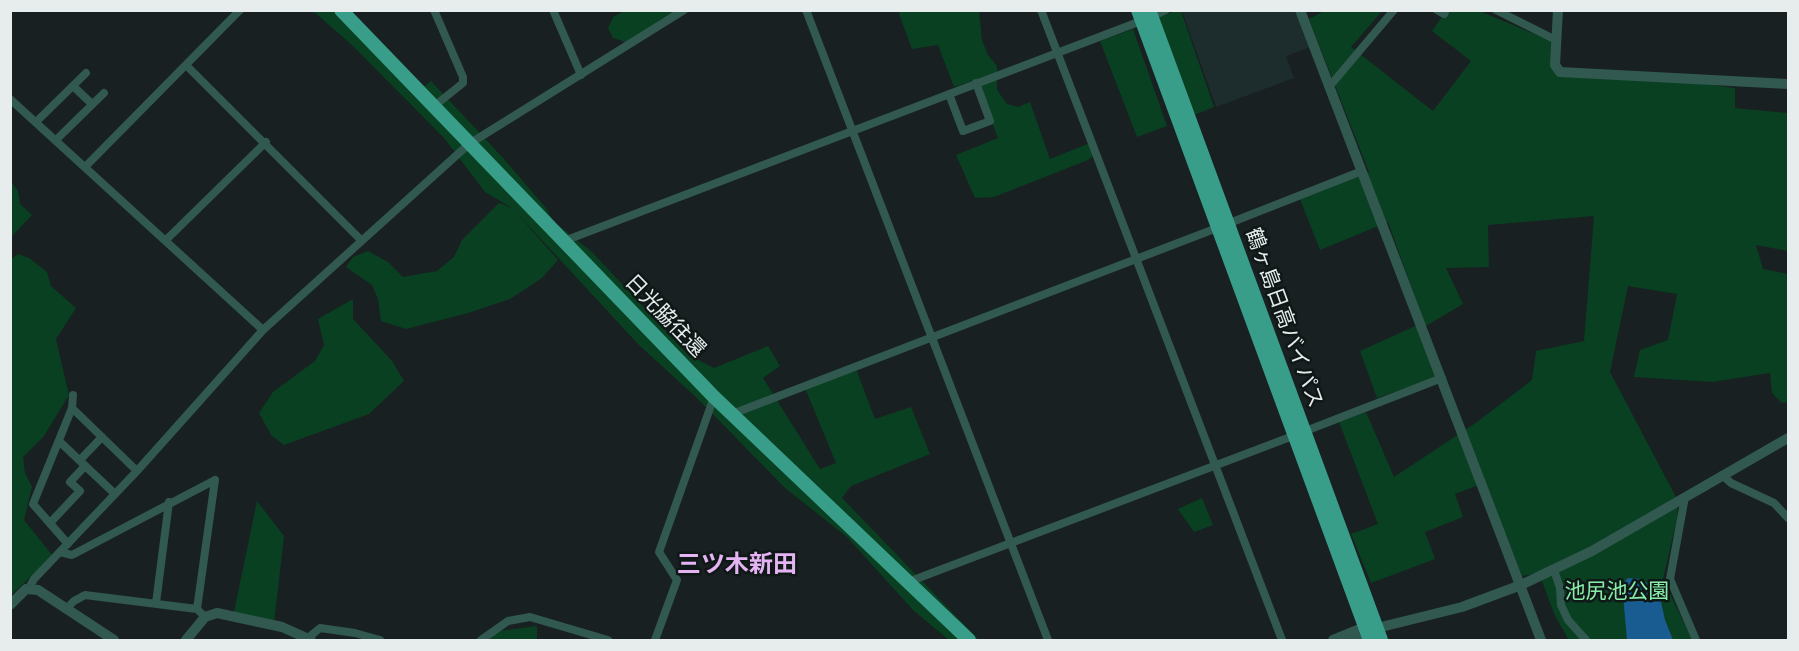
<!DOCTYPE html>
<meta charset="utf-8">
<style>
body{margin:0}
#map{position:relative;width:1799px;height:651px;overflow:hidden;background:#182021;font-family:Mulish,sans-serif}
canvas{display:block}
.frame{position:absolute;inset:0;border:12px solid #e7eded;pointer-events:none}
</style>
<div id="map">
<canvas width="1799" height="651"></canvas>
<div class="frame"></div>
</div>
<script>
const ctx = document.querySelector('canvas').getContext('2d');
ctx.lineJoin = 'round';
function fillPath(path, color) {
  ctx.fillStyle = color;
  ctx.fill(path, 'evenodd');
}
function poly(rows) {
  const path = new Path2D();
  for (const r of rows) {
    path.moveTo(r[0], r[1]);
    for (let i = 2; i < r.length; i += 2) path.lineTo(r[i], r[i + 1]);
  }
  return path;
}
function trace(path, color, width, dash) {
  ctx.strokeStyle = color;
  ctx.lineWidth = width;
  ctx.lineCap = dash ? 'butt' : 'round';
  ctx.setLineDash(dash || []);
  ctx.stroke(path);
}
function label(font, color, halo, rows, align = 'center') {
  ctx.font = font + ' Mulish,"Noto Sans JP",sans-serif';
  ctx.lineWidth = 5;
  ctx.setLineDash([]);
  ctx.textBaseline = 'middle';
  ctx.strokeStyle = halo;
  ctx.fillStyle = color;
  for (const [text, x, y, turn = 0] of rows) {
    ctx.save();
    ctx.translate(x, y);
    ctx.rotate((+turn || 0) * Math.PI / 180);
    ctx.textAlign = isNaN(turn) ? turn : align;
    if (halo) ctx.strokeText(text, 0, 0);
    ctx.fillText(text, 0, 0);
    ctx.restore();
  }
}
fillPath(poly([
 [1182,11,1296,11,1310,47,1286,56,1294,78,1216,107]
]), '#1d2d2e');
fillPath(poly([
 [1477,10,1554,42,1554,73,1691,82,1735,88,1735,108,1788,113,1788,251,1756,245,1763,269,1788,274,1788,402,1782,403,1772,393,1770,373,1712,382,1634,377,1640,350,1668,340,1677,294,1628,286,1610,372,1678,501,1677,519,1663,579,1692,640,1569,640,1555,616,1539,573,1522,576,1484,483,1455,494,1463,517,1425,532,1435,559,1371,583,1351,534,1378,524,1339,422,1366,412,1394,477,1477,422,1532,380,1536,351,1584,341,1594,216,1488,225,1489,267,1446,268,1463,304,1419,330,1437,377,1377,398,1360,351,1424,322,1388,222,1320,250,1300,199,1369,172,1309,19,1324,11,1382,11,1351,47,1433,111,1471,61,1432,31,1441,18,1452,11],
 [313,11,343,11,420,90,431,81,503,158,546,208,553,221,592,252,688,355,714,368,768,346,780,366,763,378,820,469,836,463,805,388,856,369,875,419,911,407,930,454,851,486,842,498,979,640,949,640,914,611,847,537,785,488,698,399,639,345,513,209,558,260,542,278,510,299,468,313,406,329,381,321,378,299,372,285,346,267,353,257,368,251,388,262,403,277,437,271,454,257,462,240,499,203,512,208,485,192,444,138,353,46],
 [625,11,675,11,673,15,625,42,613,38,608,28,614,16],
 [898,11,979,11,982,40,988,55,997,66,997,90,1007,104,1018,107,1030,102,1050,159,1090,143,1094,155,1088,160,994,197,975,198,956,155,998,138,975,80,954,87,938,45,912,49],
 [1176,11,1181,11,1214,107,1194,115,1159,17],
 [1133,29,1167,126,1137,137,1100,41],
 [12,183,18,191,20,204,32,215,11,237],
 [18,254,29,258,47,272,51,286,76,308,56,339,69,395,44,436,23,457,25,473,32,487,24,520,53,556,11,595,10,260],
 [353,299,353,319,392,361,404,381,369,414,284,445,271,435,259,413,273,392,315,361,324,345,318,319],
 [1202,498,1213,525,1194,532,1178,509],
 [257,501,284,536,274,623,234,612],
 [537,626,537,640,490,640,492,632]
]), '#094021');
fillPath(poly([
 [1628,578,1639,579,1658,588,1665,620,1673,640,1627,640,1622,584]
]), '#195c91');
trace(poly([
 [553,10,581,75],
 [806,10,1048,640],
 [1041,10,1282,640],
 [1437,10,1444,14,1446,10],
 [1496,10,1556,40],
 [1151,17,1166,10],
 [186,65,361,240],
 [73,86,92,104],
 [1329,87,1394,10],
 [949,94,963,131,990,121,976,83],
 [10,99,263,330],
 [433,107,463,83,463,77,434,10],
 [36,122,86,73],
 [56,140,104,93],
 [85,167,240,10],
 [1227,224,1362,171],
 [167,239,266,142],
 [564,241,1141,21],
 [72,408,137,471],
 [732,414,1217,228],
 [1303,432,1442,378],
 [59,441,115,494],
 [80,460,102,437],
 [1722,475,1731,483,1774,503,1788,518],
 [1685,497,1670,579,1696,640],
 [50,523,80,491,70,482,85,466],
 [68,544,33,504,72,408,73,395],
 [60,552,72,555,215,480],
 [1554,570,1560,588,1561,605,1568,620,1586,640],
 [908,582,1293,436],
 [29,588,34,579,137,471,263,330,469,144,684,10],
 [156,603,169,502],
 [67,608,74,601,85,595,197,609,205,617],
 [197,609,215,480],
 [308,638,320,628,355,633,380,640],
 [481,640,508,621,530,617,608,640],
 [655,640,677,580,659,552,714,397]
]), '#31594f', 8);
trace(poly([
 [1300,10,1541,640],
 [1558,10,1555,65,1560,72,1788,84],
 [10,605,26,589,38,590,114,640],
 [186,640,205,617,217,613,282,627,311,640],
 [1333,640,1365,627,1377,628,1462,607,1521,585,1592,551,1788,438],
 [1355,640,1374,630]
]), '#31594f', 10);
trace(poly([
 [341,10,714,397,969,640],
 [1138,10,1370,640],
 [1149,10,1381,640]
]), '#389e8a', 14);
label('21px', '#e7eded', '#0f1717', [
 ["日光脇往還",665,316,46],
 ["鶴ヶ島日高バイパス",1284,318,70]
]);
label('21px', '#87eda8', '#0f1717', [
 ["池尻池公園",1617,592]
]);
label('bold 24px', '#e3b3f2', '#0f1717', [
 ["三ツ木新田",737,565]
]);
</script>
